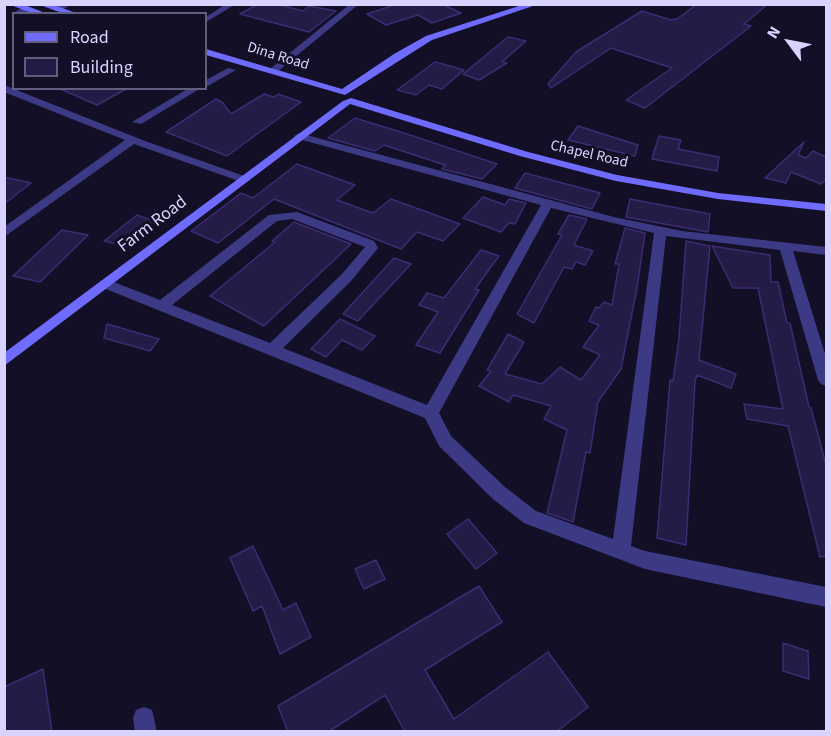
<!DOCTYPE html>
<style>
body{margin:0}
#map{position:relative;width:831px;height:736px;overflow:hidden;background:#130f26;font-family:"Source Sans 3",sans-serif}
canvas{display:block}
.frame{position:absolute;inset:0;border:6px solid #d9d4ff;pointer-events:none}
.legend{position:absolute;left:12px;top:12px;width:195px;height:78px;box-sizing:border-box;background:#130f26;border:2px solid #625e7d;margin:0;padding:8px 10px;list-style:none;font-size:18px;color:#d9d4ff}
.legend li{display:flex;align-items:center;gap:12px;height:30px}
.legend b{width:30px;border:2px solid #625e7d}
.north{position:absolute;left:759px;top:12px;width:60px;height:60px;-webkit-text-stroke:4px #130f26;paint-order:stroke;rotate:302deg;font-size:16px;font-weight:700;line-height:24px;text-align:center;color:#d9d4ff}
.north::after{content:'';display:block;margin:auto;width:21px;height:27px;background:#d9d4ff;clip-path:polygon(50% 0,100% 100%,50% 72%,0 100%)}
</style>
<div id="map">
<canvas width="831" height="736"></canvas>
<div class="frame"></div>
<ul class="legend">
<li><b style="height:8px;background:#6f6bff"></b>Road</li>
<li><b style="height:16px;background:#241b47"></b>Building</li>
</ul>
<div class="north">N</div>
</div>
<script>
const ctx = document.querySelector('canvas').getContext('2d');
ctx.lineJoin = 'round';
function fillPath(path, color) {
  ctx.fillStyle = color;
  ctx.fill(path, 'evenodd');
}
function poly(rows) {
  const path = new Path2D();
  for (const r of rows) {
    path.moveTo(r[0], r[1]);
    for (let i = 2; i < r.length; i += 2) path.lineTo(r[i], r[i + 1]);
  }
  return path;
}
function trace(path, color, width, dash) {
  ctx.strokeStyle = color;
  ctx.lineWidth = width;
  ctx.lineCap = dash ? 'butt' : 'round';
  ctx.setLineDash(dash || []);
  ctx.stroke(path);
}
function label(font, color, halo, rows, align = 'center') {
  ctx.font = font + ' "Source Sans 3",sans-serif';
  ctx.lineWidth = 6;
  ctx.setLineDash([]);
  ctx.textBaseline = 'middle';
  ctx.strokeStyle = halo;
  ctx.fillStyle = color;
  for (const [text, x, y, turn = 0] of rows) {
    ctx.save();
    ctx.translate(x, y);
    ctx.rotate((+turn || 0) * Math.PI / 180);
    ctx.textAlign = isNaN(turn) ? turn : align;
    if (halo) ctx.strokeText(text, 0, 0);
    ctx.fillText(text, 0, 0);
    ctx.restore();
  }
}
const building = poly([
 [258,4,276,4,303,11,309,6,336,11,309,32,240,14,258,4],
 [397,4,442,4,461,13,432,23,418,15,386,25,367,14,397,4],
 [697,4,768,4,744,24,751,26,645,108,626,100,672,68,611,48,551,88,548,84,576,52,642,11,671,20,677,19,697,4],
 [508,37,526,41,502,62,507,63,479,80,463,74,508,37],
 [435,62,464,70,442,89,429,85,416,95,397,90,435,62],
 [58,88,128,88,97,105,58,88],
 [264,94,274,97,278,94,301,102,227,156,166,132,216,99,222,102,231,114,264,94],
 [355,118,410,135,497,164,482,179,442,169,445,165,384,145,375,151,328,138,355,118],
 [578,126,638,145,635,156,568,140,578,126],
 [659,136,681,140,678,149,719,157,717,171,652,159,659,136],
 [804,142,798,155,806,158,813,151,826,157,826,179,821,184,791,172,786,183,765,178,804,142],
 [297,164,355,185,337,200,373,213,391,199,460,224,443,241,417,232,401,249,274,199,218,243,191,231,241,193,253,198,297,164],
 [525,173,600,193,592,209,515,188,525,173],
 [4,177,31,183,4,204,4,177],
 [483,197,505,205,509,199,526,203,515,224,509,223,501,232,463,218,483,197],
 [630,199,710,214,708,232,626,217,630,199],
 [137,215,154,221,128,247,104,241,137,215],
 [569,215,587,219,574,245,593,251,585,265,576,262,572,269,564,267,534,323,517,314,562,235,558,234,569,215],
 [294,222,351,244,264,326,210,296,275,242,272,241,294,222],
 [625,228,645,233,637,288,621,369,598,402,590,453,586,452,573,522,547,513,567,430,544,419,551,406,513,395,509,402,479,386,491,371,487,370,508,334,524,342,505,374,542,384,560,367,581,380,600,355,583,347,599,325,589,321,596,307,599,308,604,302,612,305,619,264,615,264,625,228],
 [62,230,88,235,40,282,13,276,62,230],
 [686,241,710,246,699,360,736,374,731,388,697,375,695,381,686,545,657,538,670,380,673,381,679,338,686,241],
 [712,246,770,255,771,282,778,282,787,323,790,323,809,407,811,408,826,465,826,556,820,557,788,426,747,419,744,404,783,409,758,288,733,288,712,246],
 [481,250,499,256,475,289,479,290,440,353,416,345,438,312,419,305,427,293,444,298,481,250],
 [394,258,411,264,358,321,343,314,394,258],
 [340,319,375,336,362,350,342,340,326,357,311,349,340,319],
 [107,324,159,339,150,351,104,338,107,324],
 [468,519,497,553,476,569,447,534,468,519],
 [253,546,283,610,296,603,311,637,280,654,262,606,253,611,230,558,253,546],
 [376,560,385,579,364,589,355,569,376,560],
 [479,586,502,622,425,670,454,719,548,652,588,707,556,732,405,732,385,695,328,732,288,732,278,706,479,586],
 [783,643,808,651,809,679,783,671,783,643],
 [43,669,52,732,4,732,4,687,43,669]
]);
fillPath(building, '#241b47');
trace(building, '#3b2d73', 1.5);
fillPath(poly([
 [60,4,71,4,61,11,55,11,55,7,60,4],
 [226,4,236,4,206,22,206,17,226,4],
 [350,4,359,4,276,73,270,73,270,69,350,4],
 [24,7,31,9,23,14,14,14,14,16,11,14,24,7],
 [228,68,236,70,206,87,206,80,228,68],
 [4,85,145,141,247,177,249,179,247,181,239,181,134,144,4,237,4,227,125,140,4,92,4,85],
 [189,88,201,88,141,124,132,122,189,88],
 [299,133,614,217,682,231,826,247,826,255,793,251,826,357,826,386,821,384,818,380,780,250,666,236,631,546,645,551,826,587,826,607,645,569,524,523,493,499,439,446,425,418,101,287,99,284,106,279,160,300,269,215,297,212,374,241,378,248,351,281,283,348,427,405,541,205,295,138,294,136,299,133],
 [551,208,654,233,613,539,536,511,505,487,451,436,439,413,551,208],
 [292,219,365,247,341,275,270,343,172,305,277,221,292,219],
 [144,707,152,710,157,732,135,732,133,718,136,710,144,707]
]), '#3d3a85');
fillPath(poly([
 [8,4,22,4,48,14,34,14,8,4],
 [37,4,51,4,79,14,65,14,37,4],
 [525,4,539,4,432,40,345,95,206,55,206,49,342,89,394,54,426,36,525,4],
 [351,98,528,152,617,175,718,193,826,204,826,211,718,199,616,181,520,156,350,104,4,366,4,353,343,101,351,98]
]), '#6f6bff');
label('15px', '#d9d4ff', '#130f26', [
 ["Dina Road",278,57,17],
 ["Chapel Road",589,155,13]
]);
label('18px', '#d9d4ff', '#130f26', [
 ["Farm Road",153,225,-37]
]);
</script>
